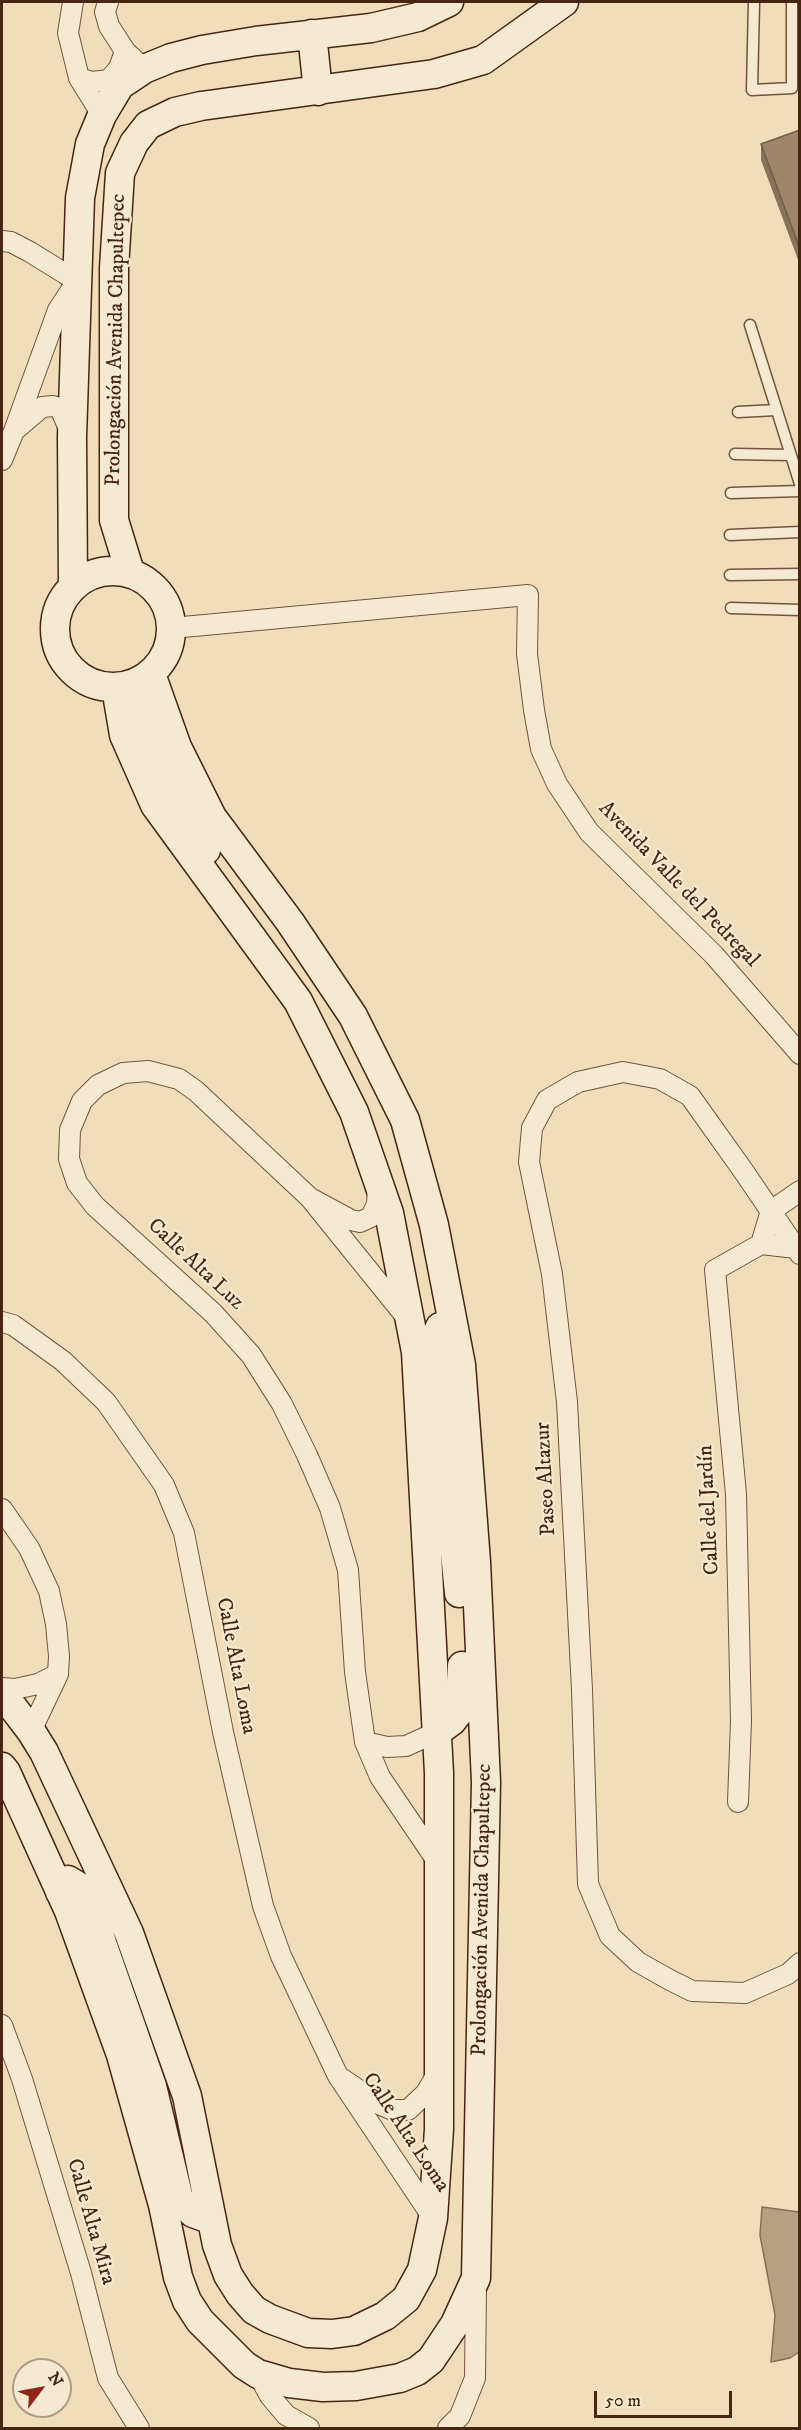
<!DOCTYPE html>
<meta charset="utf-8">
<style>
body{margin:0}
#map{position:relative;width:801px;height:2430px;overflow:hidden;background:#f1ddba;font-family:"IM FELL DW Pica",serif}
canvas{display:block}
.frame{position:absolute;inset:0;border:3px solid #472611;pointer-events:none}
.north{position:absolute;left:12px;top:2358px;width:60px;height:60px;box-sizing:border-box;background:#f6e9d2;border:2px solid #b09b85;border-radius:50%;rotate:58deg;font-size:16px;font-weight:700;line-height:24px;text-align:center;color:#472611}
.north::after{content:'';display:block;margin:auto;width:21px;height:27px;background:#8f2418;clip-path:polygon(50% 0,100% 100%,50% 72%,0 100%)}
.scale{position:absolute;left:594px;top:2391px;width:138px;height:27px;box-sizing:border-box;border:3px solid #472611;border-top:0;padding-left:8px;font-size:18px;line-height:21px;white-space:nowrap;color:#472611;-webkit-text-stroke:4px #f6e9d2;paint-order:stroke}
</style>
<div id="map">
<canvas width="801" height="2430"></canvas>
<div class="frame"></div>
<div class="north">N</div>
<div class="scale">50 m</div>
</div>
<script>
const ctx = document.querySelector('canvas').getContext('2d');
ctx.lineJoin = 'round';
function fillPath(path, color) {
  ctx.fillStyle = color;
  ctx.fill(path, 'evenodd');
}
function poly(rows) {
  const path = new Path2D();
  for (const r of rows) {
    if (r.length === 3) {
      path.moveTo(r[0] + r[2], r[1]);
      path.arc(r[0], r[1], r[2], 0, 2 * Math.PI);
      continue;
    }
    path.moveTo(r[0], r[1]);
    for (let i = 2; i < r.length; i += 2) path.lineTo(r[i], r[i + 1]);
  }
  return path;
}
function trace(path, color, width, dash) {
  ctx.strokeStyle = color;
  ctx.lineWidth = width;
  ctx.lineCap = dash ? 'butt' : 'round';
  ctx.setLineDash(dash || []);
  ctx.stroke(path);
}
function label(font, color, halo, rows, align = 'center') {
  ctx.font = font + ' "IM FELL DW Pica",serif';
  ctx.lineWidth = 4.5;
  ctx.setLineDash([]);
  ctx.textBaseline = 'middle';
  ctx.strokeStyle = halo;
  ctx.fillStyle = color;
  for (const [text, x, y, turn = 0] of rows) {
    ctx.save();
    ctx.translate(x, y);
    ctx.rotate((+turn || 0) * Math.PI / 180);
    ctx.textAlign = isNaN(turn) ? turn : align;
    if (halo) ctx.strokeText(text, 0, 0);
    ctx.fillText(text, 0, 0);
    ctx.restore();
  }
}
const water = poly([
 [762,2207,799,2212,799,2352,790,2358,771,2362,775,2315,760,2235,762,2207]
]);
fillPath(water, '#b79f81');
trace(water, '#8a6f54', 1.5);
const lane = poly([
 [754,2,752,90,792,88,792,2],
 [750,325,800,484],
 [738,412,776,410],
 [735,454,790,455],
 [731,493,800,491],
 [730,535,800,532],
 [730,575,800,574],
 [731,608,800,610]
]);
const street = poly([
 [73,2,68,33,79,78,102,115],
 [108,2,105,12,109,26,125,51,144,69],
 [79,78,92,82,109,80,119,68,125,51],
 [2,241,11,242,30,252,77,281,58,310,14,431,42,407,53,406,60,408,70,431],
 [2,460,14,431],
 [172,628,528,595,527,654,534,710,541,749,557,784,589,832,714,955,800,1054],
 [378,1186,377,1204,371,1217,360,1222,351,1220,310,1198,407,1318],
 [800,1191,771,1211,761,1244,796,1248,800,1246],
 [310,1198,196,1091,179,1079,148,1071,123,1073,98,1085,82,1101,70,1130,69,1159,77,1183,95,1206,213,1313,251,1355,282,1404,307,1455,330,1508,348,1570,355,1672,365,1742],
 [800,1254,742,1169,690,1096,660,1079,623,1072,578,1082,547,1100,532,1128,529,1162,552,1274,567,1402,582,1690,588,1884,610,1936,638,1962,670,1980,692,1991,745,1993,788,1974,800,1963],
 [2,1322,13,1325,63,1361,106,1402,164,1485,184,1533,223,1732,263,1906,281,1956,338,2076],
 [2,1509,29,1548,49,1591,56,1624,59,1656,58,1674],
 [2,1688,15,1689,38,1684,58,1674,31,1731],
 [437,1732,406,1746,387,1747,365,1742,380,1777,439,1864],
 [738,1802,741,1721,736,1494,715,1270,761,1244],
 [2,2025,22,2079,81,2273,108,2378,139,2428],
 [433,2218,338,2076,381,2105,393,2110,408,2110,426,2093,438,2072],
 [258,2374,270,2396,286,2415,309,2428],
 [448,2428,460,2416,475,2378,476,2287]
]);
const secondary = poly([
 [312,34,318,91],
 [113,629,58],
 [130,572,114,520,114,268,120,173,134,143,148,125,175,112,201,106,434,74,483,60,564,2],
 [73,586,72,437,80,198,90,144,102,115,120,85,144,69,171,58,202,50,256,41,371,28,418,17,449,2],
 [134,684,140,716,151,744,182,808,206,850],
 [454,1328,440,1327,434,1341,459,1593],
 [2,1693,31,1731,44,1752,129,1933,187,2096,217,2245,228,2275,240,2294,254,2310,270,2319,308,2333,332,2334,354,2331,385,2316,406,2299,422,2270,433,2218,439,2129,439,1773,416,1352,389,1213,354,1112,298,1001,155,805,124,735,116,688],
 [437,1732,452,1721,462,1708,462,1666],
 [2,1767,6,1772,69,1911,121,2055,163,2205,178,2277,187,2301,200,2321,244,2365,258,2374,289,2383,323,2387,356,2386,400,2378,417,2371,431,2360,455,2324,476,2278,486,1782,476,1562,461,1365,434,1225,405,1120,353,1016,290,922,212,817,177,747,151,674],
 [60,1892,63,1881,68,1880,78,1886,93,1917,152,2086,179,2199,193,2213,212,2220]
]);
trace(lane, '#72543b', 13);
trace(street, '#72543b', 22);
trace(secondary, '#472611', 31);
trace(lane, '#f6e9d2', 10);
trace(street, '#f6e9d2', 20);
trace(secondary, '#f6e9d2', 28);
fillPath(poly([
 [800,130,800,265,761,160,761,144]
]), '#89725a');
const building = poly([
 [800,130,800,249,761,144,800,130]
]);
fillPath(building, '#9f8569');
trace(building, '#6f5d4a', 1.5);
label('21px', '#472611', '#f6e9d2', [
 ["Prolongación Avenida Chapultepec",117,340,-89],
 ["Avenida Valle del Pedregal",678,885,46],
 ["Calle Alta Luz",195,1265,43],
 ["Paseo Altazur",547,1479,-93],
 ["Calle del Jardín",710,1510,-93],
 ["Calle Alta Loma",235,1666,79],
 ["Prolongación Avenida Chapultepec",483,1910,-89],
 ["Calle Alta Loma",405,2133,56],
 ["Calle Alta Mira",90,2222,74]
]);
</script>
